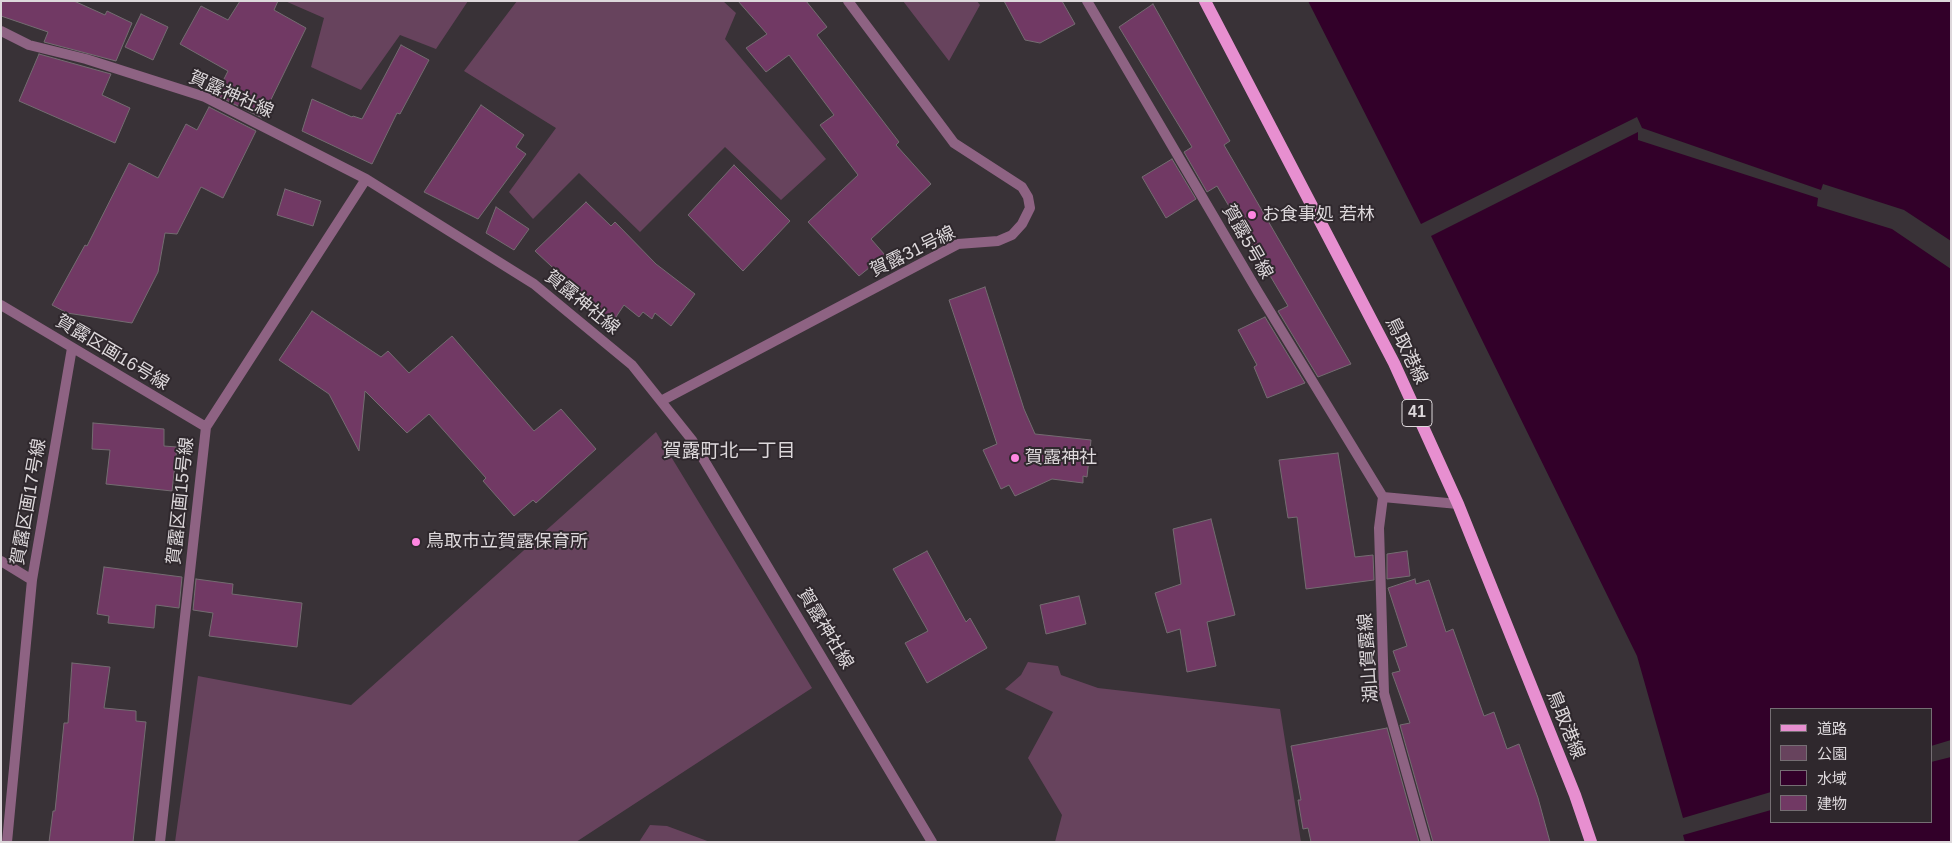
<!DOCTYPE html>
<meta charset="utf-8">
<style>
body{margin:0}
#map{position:relative;width:1952px;height:843px;overflow:hidden;background:#393237;font-family:Arial,"Noto Sans JP",sans-serif}
canvas{display:block}
.frame{position:absolute;inset:0;border:2px solid #ddd8db;pointer-events:none}
.legend{position:absolute;left:1770px;top:708px;width:162px;height:115px;box-sizing:border-box;background:#2f282d;border:1px solid #756e73;margin:0;padding:6px 9px;list-style:none;font-size:15px;color:#ddd8db}
.legend li{display:flex;align-items:center;gap:10px;height:25px}
.legend b{width:25px;border:1px solid #756e73}
</style>
<div id="map">
<canvas width="1952" height="843"></canvas>
<div class="frame"></div>
<ul class="legend">
<li><b style="height:6px;background:#e78fd0"></b>道路</li>
<li><b style="height:14px;background:#67435d"></b>公園</li>
<li><b style="height:14px;background:#320029"></b>水域</li>
<li><b style="height:14px;background:#713964"></b>建物</li>
</ul>
</div>
<script>
const ctx = document.querySelector('canvas').getContext('2d');
ctx.lineJoin = 'round';
function fillPath(path, color) {
  ctx.fillStyle = color;
  ctx.fill(path, 'evenodd');
}
function poly(rows) {
  const path = new Path2D();
  for (const r of rows) {
    path.moveTo(r[0], r[1]);
    for (let i = 2; i < r.length; i += 2) path.lineTo(r[i], r[i + 1]);
  }
  return path;
}
function trace(path, color, width, dash) {
  ctx.strokeStyle = color;
  ctx.lineWidth = width;
  ctx.lineCap = dash ? 'butt' : 'round';
  ctx.setLineDash(dash || []);
  ctx.stroke(path);
}
function label(font, color, halo, rows, align = 'center') {
  ctx.font = font + ' Arial,"Noto Sans JP",sans-serif';
  ctx.lineWidth = 4;
  ctx.setLineDash([]);
  ctx.textBaseline = 'middle';
  ctx.strokeStyle = halo;
  ctx.fillStyle = color;
  for (const [text, x, y, turn = 0] of rows) {
    ctx.save();
    ctx.translate(x, y);
    ctx.rotate((+turn || 0) * Math.PI / 180);
    ctx.textAlign = isNaN(turn) ? turn : align;
    if (halo) ctx.strokeText(text, 0, 0);
    ctx.fillText(text, 0, 0);
    ctx.restore();
  }
}
fillPath(poly([
 [285,1,468,1,436,49,400,35,361,90,311,67,324,18],
 [517,1,723,1,736,13,725,39,826,159,781,200,725,147,640,232,579,173,533,219,509,192,556,128,464,71],
 [903,1,977,1,980,5,949,61],
 [656,432,812,688,576,842,175,842,198,676,351,705],
 [1028,662,1058,666,1061,675,1098,688,1280,709,1301,842,1055,842,1062,815,1028,758,1053,712,1005,689,1021,675],
 [650,825,667,826,710,842,639,842]
]), '#67435d');
fillPath(poly([
 [1308,1,1951,1,1951,241,1904,210,1823,184,1821,190,1642,128,1637,117,1421,224],
 [1638,132,1638,140,1818,198,1817,206,1892,229,1951,269,1951,740,1931,746,1931,709,1771,709,1771,792,1683,818,1637,656,1431,236],
 [1951,757,1951,842,1685,842,1683,835,1771,810,1771,822,1931,822,1931,762]
]), '#320029');
const building = poly([
 [1,1,74,1,105,15,107,11,132,23,116,61,44,42,48,32,1,16,1,1],
 [240,1,278,1,274,10,306,28,262,118,216,95,228,71,180,44,201,6,228,20,240,1],
 [738,1,806,1,827,27,817,35,899,142,896,145,931,184,871,239,885,255,859,276,808,222,858,175,820,125,834,115,789,55,766,72,746,48,767,34,738,1],
 [1004,1,1062,1,1075,24,1040,43,1025,40,1004,1],
 [1153,4,1230,141,1224,145,1351,364,1318,377,1278,311,1288,306,1217,186,1207,192,1184,152,1192,147,1119,27,1153,4],
 [141,14,168,27,153,60,125,47,141,14],
 [401,45,429,60,400,114,397,113,372,164,302,131,312,99,352,117,353,116,362,119,401,45],
 [39,54,111,74,102,95,130,108,115,143,19,101,39,54],
 [481,105,524,135,516,147,526,154,478,219,424,192,481,105],
 [209,107,256,131,223,198,201,187,177,234,165,233,158,272,132,323,67,313,52,305,85,245,87,246,129,163,158,178,186,124,197,130,209,107],
 [1172,159,1196,199,1166,218,1142,177,1172,159],
 [734,165,790,221,743,271,688,215,734,165],
 [285,189,321,201,313,226,277,215,285,189],
 [586,202,611,226,615,222,656,264,695,294,671,326,655,313,652,319,643,312,639,317,624,305,612,323,535,251,586,202],
 [496,207,529,229,514,250,486,233,496,207],
 [985,287,1024,409,1035,434,1091,440,1087,477,1083,476,1083,483,1052,479,1015,496,1009,485,1001,489,983,450,997,444,949,300,985,287],
 [312,311,381,357,388,351,409,373,452,336,534,431,561,409,596,449,536,503,533,500,514,516,483,481,486,478,429,414,407,433,365,391,359,451,329,394,279,360,312,311],
 [1265,317,1305,383,1267,398,1254,367,1257,365,1238,330,1265,317],
 [93,423,164,429,164,446,177,447,172,491,106,484,110,450,92,449,93,423],
 [1338,453,1355,557,1373,555,1374,580,1306,589,1297,517,1288,518,1279,460,1338,453],
 [1211,519,1235,615,1207,622,1216,666,1187,672,1180,629,1167,633,1155,593,1181,584,1173,529,1211,519],
 [927,551,966,622,970,618,987,648,927,683,905,643,928,631,893,569,927,551],
 [1407,551,1410,576,1387,579,1387,554,1407,551],
 [104,567,182,577,179,608,156,605,154,628,108,623,109,616,97,614,104,567],
 [196,579,233,584,232,594,302,603,297,647,209,636,213,613,193,610,196,579],
 [1415,579,1416,584,1429,580,1446,632,1453,629,1484,716,1494,712,1507,749,1519,744,1538,798,1550,842,1433,842,1400,725,1410,723,1392,673,1400,671,1393,651,1407,646,1388,588,1415,579],
 [1079,596,1086,624,1046,634,1040,605,1079,596],
 [72,663,110,667,104,708,136,711,136,721,146,722,133,842,49,842,53,811,55,811,64,723,68,723,72,663],
 [1387,728,1419,842,1311,842,1308,828,1303,829,1298,800,1301,800,1291,746,1387,728]
]);
fillPath(building, '#713964');
trace(building, '#746c71', 1);
trace(poly([
 [1087,1,1258,292,1383,497],
 [1,31,29,45,86,59,205,97,366,179,534,284,632,365,692,440,932,842],
 [1,305,206,427],
 [661,401,958,244,998,241,1012,235,1022,224,1030,208,1028,197,1022,187,954,143,848,1],
 [1383,497,1379,528,1384,693,1426,842],
 [1383,497,1458,504],
 [1,561,32,580],
 [7,842,32,580,72,348],
 [160,842,206,427,366,179]
]), '#8e6383', 10);
trace(poly([
 [1205,1,1394,363,1458,504,1575,795,1591,842]
]), '#e78fd0', 12);
for (const [x, y, r, color] of [
 [1252,215,5,"#fe86e1"],
 [1015,458,5,"#fe86e1"],
 [416,542,5,"#fe86e1"]
]) {
  const dot = new Path2D();
  dot.arc(x, y, r, 0, 2 * Math.PI);
  ctx.fillStyle = color;
  ctx.fill(dot);
  trace(dot, '#2f282d', 2);
}
for (const [x, y, w] of [
 [1417,413,30]
]) {
  const box = new Path2D();
  box.roundRect(x - w / 2, y - 13.5, w, 27, 4);
  ctx.fillStyle = '#2f282d';
  ctx.fill(box);
  trace(box, '#ddd8db', 1);
}
label('bold 16px', '#ddd8db', null, [
 ["41",1417,413]
]);
label('18px', '#ddd8db', '#2f282d', [
 ["賀露神社線",231,95,24],
 ["賀露5号線",1247,242,60],
 ["賀露31号線",913,252,-26],
 ["賀露神社線",582,303,39],
 ["鳥取港線",1406,351,64],
 ["賀露区画16号線",112,353,31],
 ["賀露区画15号線",181,501,-84],
 ["賀露区画17号線",29,502,-80],
 ["賀露神社線",825,629,59],
 ["湖山賀露線",1369,658,-94],
 ["鳥取港線",1565,725,68]
]);
label('18px', '#ddd8db', '#2f282d', [
 ["お食事処 若林",1262,215],
 ["賀露神社",1025,458],
 ["鳥取市立賀露保育所",426,542]
], 'left');
label('19px', '#ddd8db', '#2f282d', [
 ["賀露町北一丁目",729,452]
]);
</script>
